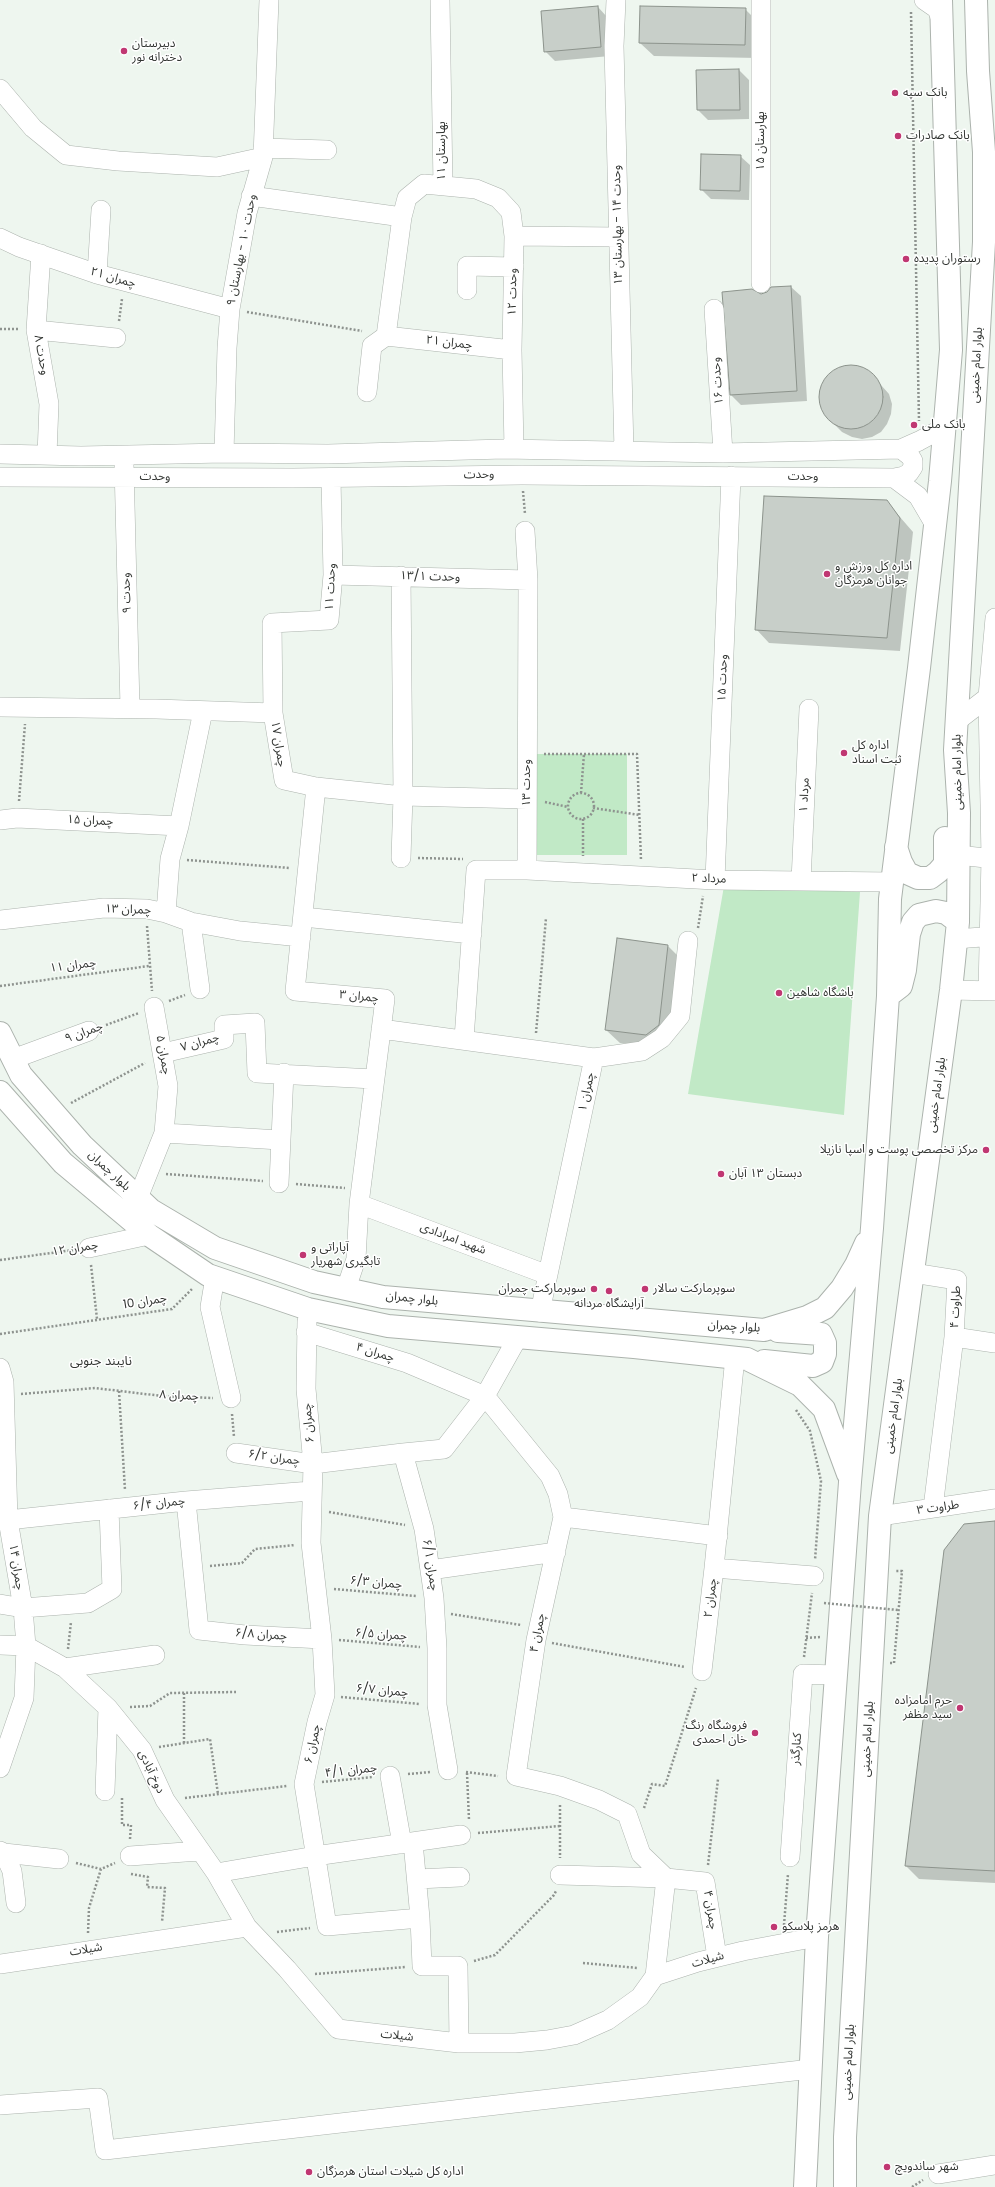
<!DOCTYPE html>
<meta charset="utf-8">
<style>
body{margin:0}
canvas{display:block;background:#eef6ef}
</style>
<canvas width="995" height="2187"></canvas>
<script>
const ctx = document.querySelector('canvas').getContext('2d');
ctx.lineJoin = 'round';
function fillPath(path, color) {
  ctx.fillStyle = color;
  ctx.fill(path, 'evenodd');
}
function poly(rows) {
  const path = new Path2D();
  for (const r of rows) {
    if (r.length === 3) {
      path.moveTo(r[0] + r[2], r[1]);
      path.arc(r[0], r[1], r[2], 0, 2 * Math.PI);
      continue;
    }
    path.moveTo(r[0], r[1]);
    for (let i = 2; i < r.length; i += 2) path.lineTo(r[i], r[i + 1]);
  }
  return path;
}
function trace(path, color, width, dash) {
  ctx.strokeStyle = color;
  ctx.lineWidth = width;
  ctx.lineCap = dash ? 'butt' : 'round';
  ctx.setLineDash(dash || []);
  ctx.stroke(path);
}
function label(font, color, halo, rows, align = 'center') {
  ctx.font = font + ' Poppins,"Noto Sans Arabic",sans-serif';
  ctx.lineWidth = 3;
  ctx.setLineDash([]);
  ctx.textBaseline = 'middle';
  ctx.strokeStyle = halo;
  ctx.fillStyle = color;
  for (const [text, x, y, turn = 0] of rows) {
    ctx.save();
    ctx.translate(x, y);
    ctx.rotate((+turn || 0) * Math.PI / 180);
    ctx.textAlign = isNaN(turn) ? turn : align;
    if (halo) ctx.strokeText(text, 0, 0);
    ctx.fillText(text, 0, 0);
    ctx.restore();
  }
}
fillPath(poly([
 [533,754,627,754,627,855,533,855],
 [724,886,860,892,844,1115,688,1094]
]), '#c1e9c6');
fillPath(poly([
 [598,7,607,17,610,56,555,61,545,51],
 [745,9,758,22,757,58,654,56,640,43],
 [739,70,749,80,749,119,708,120,698,110],
 [740,156,750,165,749,200,711,199,701,189],
 [791,287,801,296,807,401,741,405,731,395,761,295],
 [844,367,854,367,864,369,872,375,889,394,892,404,891,414,887,424,881,432,872,437,862,439,852,437,842,432,825,415,821,406,819,391,827,378,835,371],
 [886,501,913,532,900,651,769,643,756,629],
 [668,946,681,959,671,1038,659,1048,620,1043,606,1030],
 [995,1522,995,1883,919,1879,906,1866]
]), '#0003');
const building = poly([
 [598,6,601,47,544,52,541,11,598,6],
 [640,6,746,8,745,45,639,43,640,6],
 [739,69,740,110,697,110,696,70,739,69],
 [701,154,741,155,740,191,700,190,701,154],
 [791,286,797,391,730,395,722,292,752,289,761,294,767,292,771,287,791,286],
 [851,397,32],
 [764,496,887,500,900,518,887,638,755,630,764,496],
 [617,938,668,945,659,1025,646,1035,605,1030,617,938],
 [995,1521,995,1871,905,1866,944,1550,964,1524,995,1521]
]);
fillPath(building, '#c8cfc9');
trace(building, '#8c938c', 1);
const minor = poly([
 [440,0,443,186],
 [616,0,614,46,624,451],
 [761,0,761,283],
 [924,0,937,9,942,21],
 [0,89,33,128,66,155,118,161,217,167,263,157],
 [263,148,327,150],
 [251,196,402,217,407,198,424,184,476,189,498,198,511,212,514,236,512,350,514,449],
 [514,236,619,237],
 [0,238,19,247,97,274,230,309],
 [41,254,36,330,49,404,47,455],
 [97,274,101,210],
 [467,290,467,266,514,267],
 [714,309,723,453],
 [36,330,116,338],
 [386,336,512,350],
 [367,392,372,346,386,336,402,217],
 [224,453,227,348,230,309,247,213,263,157,269,0],
 [0,454,81,456,224,453,328,454,504,449,723,453,901,449,919,441,945,427],
 [124,464,130,708],
 [0,477,293,478,522,475,894,478,918,496,935,525],
 [894,478,904,476,909,473,913,467,913,461,910,456,901,449],
 [525,531,528,580,527,870],
 [333,575,528,580],
 [401,576,403,796,401,858],
 [0,707,156,709,273,713,284,780,316,787,403,796,527,799],
 [273,713,272,623,329,620,333,575,331,478],
 [957,721,988,697],
 [316,787,295,991,385,999,359,1204,356,1259,346,1289],
 [0,820,17,818,179,826],
 [958,855,995,859],
 [715,880,731,476],
 [801,881,809,709],
 [166,913,170,859,179,826,203,711],
 [303,917,472,934],
 [0,920,104,908,147,909,166,913,191,922,240,931,301,937],
 [191,922,200,989],
 [956,939,995,936],
 [951,990,995,991],
 [988,991,991,858,988,697,995,618],
 [381,1029,594,1058,642,1051,662,1038,680,1016,688,941],
 [464,1039,476,870,527,870,715,880,892,882],
 [163,1053,224,1039,224,1025,255,1023,257,1073,374,1079],
 [13,1059,89,1031],
 [164,1133,280,1140],
 [279,1183,284,1073],
 [138,1198,164,1133,168,1086,154,1007],
 [359,1204,548,1275],
 [89,1248,149,1235],
 [913,1273,957,1280,954,1337,995,1343],
 [215,1277,210,1307,231,1398],
 [540,1312,594,1058],
 [307,1321,306,1389,313,1464,311,1543,322,1639,325,1695,317,1722,304,1784,327,1926,420,1918,422,1966,458,1966,459,2043],
 [306,1332,407,1363,485,1396,550,1476,558,1494,563,1517,536,1640,516,1776,560,1786,599,1800,627,1814,641,1854,666,1878,705,1882,717,1957],
 [0,1368,4,1382,8,1520,23,1608,26,1646,24,1698,0,1768],
 [236,1453,313,1464,403,1453,424,1529,434,1598,437,1648,437,1705,448,1770],
 [403,1453,444,1449,485,1396,518,1337],
 [186,1501,199,1630,245,1635,322,1639],
 [933,1508,954,1337],
 [880,1516,995,1499],
 [0,1517,8,1520,186,1501,311,1491],
 [563,1517,718,1536],
 [714,1568,814,1576],
 [430,1570,556,1552],
 [0,1604,23,1608,88,1603,112,1589,109,1509],
 [0,1645,26,1646,65,1668,108,1708,142,1750,165,1800,216,1873,247,1927],
 [65,1668,155,1655],
 [702,1671,714,1568,735,1357],
 [390,1776,402,1844],
 [105,1791,108,1708],
 [413,1842,420,1918],
 [0,1851,4,1853,12,1871,16,1903],
 [4,1853,59,1859],
 [130,1856,199,1851],
 [790,1857,803,1674,836,1675],
 [216,1873,315,1856,461,1835],
 [560,1875,666,1878,655,1976],
 [417,1879,460,1877],
 [0,1964,247,1927,287,1969,338,2029,459,2043,515,2043,547,2040,574,2035,608,2020,640,1997,655,1976,698,1962,743,1951,817,1937],
 [0,2105,98,2098,105,2150,811,2069],
 [938,2174,995,2165]
]);
const major = poly([
 [896,847,901,862,907,873,918,878,930,878,938,872,945,864,945,838],
 [888,996,901,986,905,970,909,934,913,922,919,915,936,911,946,913,958,922],
 [0,1033,21,1075,82,1145,151,1210,215,1248,314,1282,383,1297,764,1330,807,1317,825,1308,842,1288,856,1265,866,1243],
 [0,1092,63,1163,149,1235,208,1275,308,1309,388,1326,634,1347,747,1359,800,1385,824,1409,848,1474],
 [764,1361,813,1366,822,1362,825,1354,825,1343,821,1334,778,1331],
 [805,2187,817,1937,850,1482,872,1228,888,996,890,899,919,668,940,481,951,350,941,0],
 [845,2187,845,2137,880,1516,951,990,958,922,959,813,955,750,984,242,984,152,978,71,976,0]
]);
trace(minor, '#acb3ad', 20);
trace(major, '#acb3ad', 24);
trace(poly([
 [911,12,919,421],
 [247,312,362,331],
 [119,321,122,299],
 [0,329,19,329],
 [523,491,525,514],
 [544,754,637,754,641,860],
 [581,793,584,754],
 [581,806,13],
 [19,801,25,724],
 [545,802,568,807],
 [593,808,640,815],
 [583,819,583,856],
 [418,858,463,859],
 [187,860,290,868],
 [147,926,152,991],
 [698,928,703,896],
 [0,986,149,966],
 [169,1001,185,995],
 [106,1025,139,1013],
 [536,1033,546,918],
 [71,1103,145,1063],
 [166,1174,263,1181],
 [296,1184,345,1188],
 [0,1260,73,1250],
 [91,1265,97,1319],
 [0,1334,172,1309,193,1288],
 [119,1391,125,1490],
 [21,1394,95,1388,162,1396,213,1398],
 [796,1410,810,1431,821,1481,815,1560],
 [232,1414,234,1437],
 [329,1512,405,1525],
 [210,1566,242,1563,255,1549,295,1545],
 [334,1589,416,1596],
 [451,1614,521,1625],
 [806,1638,821,1637],
 [339,1640,420,1647],
 [552,1643,685,1667],
 [68,1649,71,1622],
 [804,1657,812,1593],
 [890,1663,894,1663,902,1571,896,1571],
 [341,1697,420,1704],
 [130,1707,150,1706,170,1693,236,1692],
 [184,1743,184,1693],
 [159,1747,210,1739,218,1794],
 [466,1772,498,1776],
 [467,1773,469,1820],
 [408,1774,431,1772],
 [322,1782,373,1777],
 [122,1798,122,1825,131,1825,130,1839],
 [185,1798,287,1786],
 [560,1805,560,1858],
 [644,1808,652,1784,665,1786,696,1688],
 [478,1833,560,1826],
 [76,1863,101,1869],
 [708,1865,718,1779],
 [131,1874,148,1877,147,1887,165,1888,162,1922],
 [784,1925,788,1874],
 [277,1932,310,1928],
 [88,1933,89,1908,101,1869,115,1863],
 [474,1961,495,1955,554,1895,556,1891],
 [583,1963,638,1968],
 [315,1974,406,1967],
 [912,2187,923,2180]
]), '#8e938f', 2.5, [2, 2]);
trace(minor, '#fff', 19);
trace(major, '#fff', 22);
trace(poly([
 [824,1603,898,1610]
]), '#8e938f', 2.5, [2, 2]);
for (const [x, y, r, color] of [
 [124,51,4,"#c03772"],
 [895,93,4,"#c03772"],
 [898,136,4,"#c03772"],
 [906,259,4,"#c03772"],
 [914,425,4,"#c03772"],
 [827,574,4,"#c03772"],
 [844,753,4,"#c03772"],
 [779,993,4,"#c03772"],
 [986,1150,4,"#c03772"],
 [721,1174,4,"#c03772"],
 [303,1255,4,"#c03772"],
 [594,1289,4,"#c03772"],
 [645,1289,4,"#c03772"],
 [609,1291,4,"#c03772"],
 [960,1708,4,"#c03772"],
 [755,1733,4,"#c03772"],
 [774,1927,4,"#c03772"],
 [887,2167,4,"#c03772"],
 [309,2172,4,"#c03772"]
]) {
  const dot = new Path2D();
  dot.arc(x, y, r, 0, 2 * Math.PI);
  ctx.fillStyle = color;
  ctx.fill(dot);
  trace(dot, '#fff', 1.5);
}
label('12px', '#323532', '#fff', [
 ["دبیرستان",132,44],
 ["دخترانه نور",132,58],
 ["بانک سپه",903,93],
 ["بانک صادرات",906,136],
 ["رستوران پدیده",914,259],
 ["بانک ملی",922,425],
 ["اداره کل ورزش و",835,567],
 ["جوانان هرمزگان",835,581],
 ["اداره کل",852,746],
 ["ثبت اسناد",852,760],
 ["باشگاه شاهین",787,993],
 ["مرکز تخصصی پوست و اسپا نازیلا",978,1150,"right"],
 ["دبستان ۱۳ آبان",729,1174],
 ["آپاراتی و",311,1248],
 ["تابگیری شهریار",311,1262],
 ["سوپرمارکت چمران",586,1289,"right"],
 ["سوپرمارکت سالار",653,1289],
 ["آرایشگاه مردانه",609,1304,"center"],
 ["حرم امامزاده",952,1701,"right"],
 ["سید مظفر",952,1715,"right"],
 ["فروشگاه رنگ",747,1726,"right"],
 ["خان احمدی",747,1740,"right"],
 ["هرمز پلاسکو",782,1927],
 ["شهر ساندویچ",895,2167],
 ["اداره کل شیلات استان هرمزگان",317,2172]
], 'left');
label('12px', '#323532', '#fff', [
 ["بهارستان ۱۵",761,141,-90],
 ["بهارستان ۱۱",442,151,-90],
 ["وحدت ۱۴ - بهارستان ۱۳",618,225,-91],
 ["وحدت ۱۰ - بهارستان ۹",242,250,-79],
 ["چمران ۲۱",113,278,16],
 ["وحدت ۱۲",513,292,-89],
 ["چمران ۲۱",449,343,7],
 ["وحدت ۸",41,355,80],
 ["بلوار امام خمینی",977,365,-87],
 ["وحدت ۱۶",718,381,-94],
 ["وحدت",479,475,-1],
 ["وحدت",155,477,1],
 ["وحدت",803,477],
 ["وحدت ۱۳/۱",430,577,2],
 ["وحدت ۱۱",331,587,-87],
 ["وحدت ۹",127,593,-92],
 ["وحدت ۱۵",723,678,-88],
 ["چمران ۱۷",278,744,81],
 ["بلوار امام خمینی",958,772,-91],
 ["وحدت ۱۳",527,783,-90],
 ["مرداد ۱",805,795,-87],
 ["چمران ۱۵",90,821,3],
 ["مرداد ۲",709,879,2],
 ["چمران ۱۳",128,910,2],
 ["چمران ۱۱",73,966,-7],
 ["چمران ۳",359,997,6],
 ["چمران ۹",84,1033,-20],
 ["چمران ۷",200,1043,-16],
 ["چمران ۵",163,1055,80],
 ["چمران ۱",587,1092,-78],
 ["بلوار امام خمینی",937,1095,-82],
 ["بلوار چمران",109,1171,43],
 ["شهید امرادادی",453,1239,21],
 ["چمران ۱۲",75,1249,-9],
 ["بلوار چمران",412,1299,6],
 ["چمران 10",145,1302,-9],
 ["طراوت ۴",956,1307,-87],
 ["بلوار چمران",734,1327,4],
 ["چمران ۴",375,1353,17],
 ["چمران ۸",179,1396,3],
 ["بلوار امام خمینی",894,1416,-82],
 ["چمران ۶",309,1423,-95],
 ["چمران ۶/۲",274,1458,8],
 ["چمران ۶/۴",159,1504,-6],
 ["طراوت ۳",938,1508,-8],
 ["چمران ۶/۱",430,1565,81],
 ["چمران ۱۴",16,1567,81],
 ["چمران ۶/۳",376,1583,5],
 ["چمران ۲",711,1598,-83],
 ["چمران ۴",538,1633,-79],
 ["چمران ۶/۸",261,1635,4],
 ["چمران ۶/۵",381,1635,4],
 ["چمران ۶/۷",382,1691,5],
 ["بلوار امام خمینی",868,1739,-87],
 ["چمران ۶",313,1744,-78],
 ["کنارگذر",797,1749,-86],
 ["چمران ۴/۱",351,1771,-6],
 ["دوخ آبادی",151,1772,65],
 ["چمران ۴",710,1910,81],
 ["شیلات",86,1950,-9],
 ["شیلات",708,1960,-15],
 ["شیلات",397,2036,6],
 ["بلوار امام خمینی",849,2062,-87]
]);
label('13px', '#323532', '#fff', [
 ["نایبند جنوبی",101,1362]
]);
</script>
